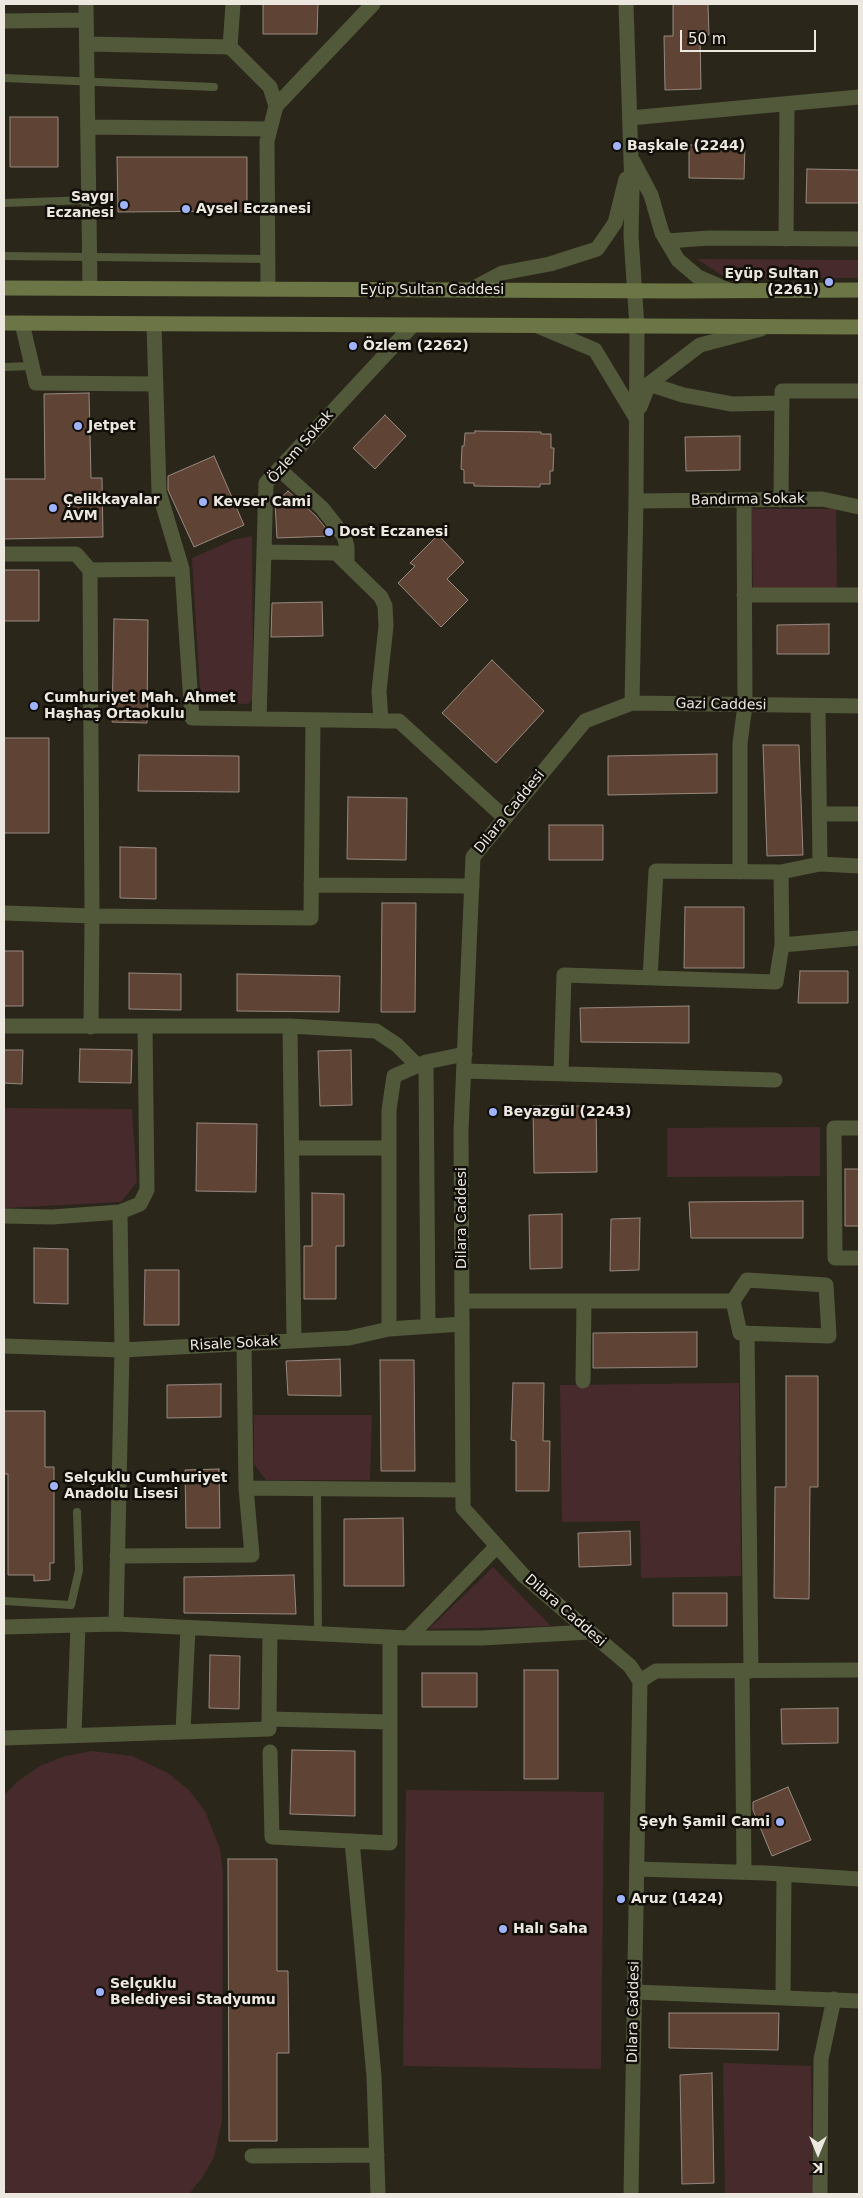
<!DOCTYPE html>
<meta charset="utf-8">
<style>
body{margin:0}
#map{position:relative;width:863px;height:2198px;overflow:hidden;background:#2b261a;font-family:"DejaVu Sans",sans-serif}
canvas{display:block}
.frame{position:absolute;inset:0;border:5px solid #ece8e0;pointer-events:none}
.north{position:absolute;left:793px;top:2128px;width:50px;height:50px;-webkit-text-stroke:4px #120f0a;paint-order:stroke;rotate:180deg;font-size:14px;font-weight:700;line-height:20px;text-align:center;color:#ece8e0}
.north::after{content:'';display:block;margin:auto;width:18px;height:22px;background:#ece8e0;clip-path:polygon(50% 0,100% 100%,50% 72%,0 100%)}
.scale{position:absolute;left:680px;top:30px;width:136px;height:22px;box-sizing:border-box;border:2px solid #ece8e0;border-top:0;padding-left:6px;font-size:15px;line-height:18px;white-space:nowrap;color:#ece8e0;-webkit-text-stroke:4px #120f0a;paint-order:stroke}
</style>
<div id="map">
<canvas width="863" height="2198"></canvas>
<div class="frame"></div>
<div class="north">K</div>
<div class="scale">50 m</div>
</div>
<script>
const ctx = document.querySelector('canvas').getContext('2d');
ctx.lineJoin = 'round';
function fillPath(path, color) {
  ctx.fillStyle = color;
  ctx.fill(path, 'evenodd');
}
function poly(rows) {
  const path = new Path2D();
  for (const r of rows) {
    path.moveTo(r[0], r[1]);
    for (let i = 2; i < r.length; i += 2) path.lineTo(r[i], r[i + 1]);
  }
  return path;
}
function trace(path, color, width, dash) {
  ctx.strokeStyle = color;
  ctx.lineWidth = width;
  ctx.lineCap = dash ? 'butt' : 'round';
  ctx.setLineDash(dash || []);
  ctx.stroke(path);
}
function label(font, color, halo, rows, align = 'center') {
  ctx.font = font + ' "DejaVu Sans",sans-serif';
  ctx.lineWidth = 5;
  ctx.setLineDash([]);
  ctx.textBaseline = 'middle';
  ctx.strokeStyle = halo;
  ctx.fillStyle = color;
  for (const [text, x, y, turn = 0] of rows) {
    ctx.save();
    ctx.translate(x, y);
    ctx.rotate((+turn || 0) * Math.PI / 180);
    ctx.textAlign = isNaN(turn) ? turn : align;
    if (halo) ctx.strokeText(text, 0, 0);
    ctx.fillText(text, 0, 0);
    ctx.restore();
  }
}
fillPath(poly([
 [697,259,859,260,859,278,726,278],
 [751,509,836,509,837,588,753,588],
 [252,536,253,699,248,704,206,703,200,692,192,558,233,540],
 [4,1108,132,1109,137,1182,121,1202,4,1208],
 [820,1127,820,1176,667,1177,667,1128],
 [739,1383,741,1576,641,1578,640,1521,562,1522,560,1385],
 [254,1415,372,1415,370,1480,266,1480,254,1464],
 [493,1567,551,1626,429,1629],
 [92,1751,132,1756,168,1773,189,1790,205,1811,220,1849,223,1874,222,2121,214,2157,202,2178,189,2194,9,2194,4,2189,4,1795,18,1781,40,1766,65,1756],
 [406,1790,604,1792,601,2069,403,2066],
 [723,2063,811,2066,813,2194,725,2194]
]), '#472a2c');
const building = poly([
 [263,4,318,4,317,34,263,34,263,4],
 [673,4,708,4,709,35,700,36,701,89,665,90,664,36,673,36,673,4],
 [10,117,58,117,58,167,10,167,10,117],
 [689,145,745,145,744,179,689,178,689,145],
 [117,157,247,157,247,211,118,212,117,157],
 [807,169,859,170,859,203,806,203,807,169],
 [89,393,91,478,102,478,103,537,4,539,4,479,45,479,44,394,89,393],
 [385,415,406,436,375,469,353,448,385,415],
 [475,431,541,432,541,434,551,434,551,448,554,448,553,471,550,471,550,484,540,484,540,487,474,486,474,483,464,483,464,470,461,469,462,446,464,446,465,433,475,433,475,431],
 [740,436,740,470,686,471,685,437,740,436],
 [214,456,244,525,194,547,168,490,168,476,214,456],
 [288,491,316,516,332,536,277,538,275,503,288,491],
 [438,535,464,562,447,579,468,600,441,627,398,583,415,566,410,563,438,535],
 [4,570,39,570,39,621,4,621,4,570],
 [322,602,323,636,271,637,272,603,322,602],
 [114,619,148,620,147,723,112,722,114,619],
 [829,624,829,654,777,654,777,625,829,624],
 [492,660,544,711,496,763,442,713,492,660],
 [4,738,49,738,49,833,4,833,4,738],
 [763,745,799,745,803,855,767,856,763,745],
 [717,754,717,793,608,795,608,756,717,754],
 [139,755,239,756,239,792,138,791,139,755],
 [348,797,407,798,406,860,347,859,348,797],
 [549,825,603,825,603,860,549,860,549,825],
 [120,847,156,848,156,899,120,898,120,847],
 [382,903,416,903,415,1012,381,1012,382,903],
 [685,907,744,907,744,968,684,968,685,907],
 [4,951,23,951,23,1006,4,1006,4,951],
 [800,971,848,971,848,1003,798,1003,800,971],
 [129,973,181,974,181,1010,129,1009,129,973],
 [237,974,340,976,339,1012,237,1011,237,974],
 [689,1006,689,1043,581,1042,580,1008,689,1006],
 [80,1049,132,1050,131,1083,79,1082,80,1049],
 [4,1050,23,1050,22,1084,4,1083,4,1050],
 [351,1050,352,1105,320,1106,318,1051,351,1050],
 [533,1106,596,1106,597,1172,534,1173,533,1106],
 [197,1123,257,1124,256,1192,196,1191,197,1123],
 [845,1169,859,1169,859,1226,845,1226,845,1169],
 [312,1193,344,1194,344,1246,336,1246,336,1299,304,1299,304,1246,312,1246,312,1193],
 [803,1201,803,1238,691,1238,689,1202,803,1201],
 [562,1214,562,1268,530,1269,529,1215,562,1214],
 [640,1218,639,1270,610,1271,611,1219,640,1218],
 [34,1248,68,1249,68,1304,34,1303,34,1248],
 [145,1270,179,1270,179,1325,144,1325,145,1270],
 [697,1332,697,1367,593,1368,593,1333,697,1332],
 [340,1359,341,1396,288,1395,286,1361,340,1359],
 [380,1360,414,1360,415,1471,381,1471,380,1360],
 [786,1376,818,1376,818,1487,810,1487,809,1599,774,1598,775,1487,786,1487,786,1376],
 [513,1383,544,1383,543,1441,550,1441,549,1491,516,1491,516,1441,511,1440,513,1383],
 [221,1384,221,1417,167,1418,167,1385,221,1384],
 [4,1411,45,1411,45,1467,54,1467,54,1563,50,1563,50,1580,34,1581,34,1575,8,1575,8,1474,4,1474,4,1411],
 [219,1469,220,1528,186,1528,185,1470,219,1469],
 [403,1518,404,1586,344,1586,344,1519,403,1518],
 [630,1531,631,1565,579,1567,578,1533,630,1531],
 [294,1575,296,1614,184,1613,184,1577,294,1575],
 [673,1593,727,1593,727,1626,673,1626,673,1593],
 [210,1655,240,1656,239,1709,209,1708,210,1655],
 [524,1670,558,1670,558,1779,524,1779,524,1670],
 [422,1673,477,1673,477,1707,422,1707,422,1673],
 [838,1708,838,1743,782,1744,781,1709,838,1708],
 [292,1750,355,1751,355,1816,290,1814,292,1750],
 [788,1787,811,1840,772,1856,753,1810,753,1802,788,1787],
 [228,1859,277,1859,277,1971,288,1971,289,2053,277,2053,277,2141,229,2141,228,1859],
 [669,2013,779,2013,778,2050,669,2048,669,2013],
 [712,2073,714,2183,682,2184,680,2075,712,2073]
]);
fillPath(building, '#5f4435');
trace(building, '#978880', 1);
trace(poly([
 [4,78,214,87],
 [4,203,89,200],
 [4,256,268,259],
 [4,367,32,366],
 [317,1489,318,1634],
 [4,1601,71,1605,79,1570,77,1512]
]), '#52593b', 8);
trace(poly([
 [86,4,90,288],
 [4,21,86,20],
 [87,44,230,47,270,87,276,106],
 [230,47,233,4],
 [630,118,859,97],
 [88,127,270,129],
 [786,239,787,104],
 [268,289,267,141,276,106,373,4],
 [22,323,36,383,155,384],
 [154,324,159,492,182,569,192,718,399,721,505,818],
 [649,384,683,395,732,404,781,403],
 [279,469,322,508,344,536,347,547,347,563],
 [781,500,782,391,859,391],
 [636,501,822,499,859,507],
 [264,552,336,553,381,597,385,606,386,626,379,691,381,721],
 [4,554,76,554,90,570],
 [744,595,859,595],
 [818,706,820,864,859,866],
 [259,719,266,483,412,326],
 [820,814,859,814],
 [740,872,740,743,745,706,744,500],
 [311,885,472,886],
 [4,913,92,916,90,570,182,569],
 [782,945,859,938],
 [650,978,656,871,781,872,820,864],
 [4,1026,290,1026,376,1031,397,1045,417,1065],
 [290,1026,294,1341],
 [91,1027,92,916,311,918,313,720],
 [426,1062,428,1326],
 [464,1071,775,1080],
 [561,1074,564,975,776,982,782,945,781,872],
 [859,1128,834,1128,835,1258,859,1258],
 [292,1148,389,1148],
 [4,1216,52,1217,120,1212,140,1204,147,1190,145,1027],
 [747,1280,826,1285,829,1336,740,1333,733,1301,747,1280],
 [462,1301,733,1301],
 [389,1329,389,1110,394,1076,426,1062,465,1054],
 [747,1333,751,1671],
 [244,1343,246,1488,463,1490],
 [4,1346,122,1350,349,1338,389,1329,462,1324],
 [583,1381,584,1301],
 [117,1556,252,1555,246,1488],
 [116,1624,122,1350,120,1212],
 [4,1627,116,1624,408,1638,497,1546],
 [270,1632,269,1719,390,1722],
 [408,1638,482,1638,589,1632],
 [742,1671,744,1872],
 [183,1731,188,1628],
 [74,1734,78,1625],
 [4,1738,269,1729,269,1719],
 [270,1752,272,1837,390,1843,390,1637],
 [352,1841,374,2076,378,2194],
 [637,1869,766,1873,859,1879],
 [635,1992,859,2001],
 [783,1997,784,1874],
 [252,2156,377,2155],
 [820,2194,821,2059,834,1999]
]), '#52593b', 15);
trace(poly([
 [626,4,632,191,631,236,637,327,636,501,632,703],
 [633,161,651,195,662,233,678,260,698,277,728,290],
 [667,241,709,238,859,239],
 [470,290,502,273,550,264,597,249,615,223,626,179],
 [538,326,595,350,636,418],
 [640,407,649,384,700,345,761,329],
 [640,1681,656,1671,859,1670],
 [631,2194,640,1681,630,1666,523,1575,463,1508,461,1131,473,857,585,721,632,703,859,706]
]), '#52593b', 15);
trace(poly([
 [4,288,681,291,859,290],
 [4,323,859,327]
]), '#6b7545', 15);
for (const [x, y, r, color] of [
 [617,146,5,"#a0b3fd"],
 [124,205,5,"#a0b3fd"],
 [186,209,5,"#a0b3fd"],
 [829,282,5,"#a0b3fd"],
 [353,346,5,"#a0b3fd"],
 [78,426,5,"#a0b3fd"],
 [203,502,5,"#a0b3fd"],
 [53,508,5,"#a0b3fd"],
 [329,532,5,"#a0b3fd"],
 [34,706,5,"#a0b3fd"],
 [493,1112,5,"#a0b3fd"],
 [54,1486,5,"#a0b3fd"],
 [780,1822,5,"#a0b3fd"],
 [621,1899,5,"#a0b3fd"],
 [503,1929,5,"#a0b3fd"],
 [100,1992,5,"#a0b3fd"]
]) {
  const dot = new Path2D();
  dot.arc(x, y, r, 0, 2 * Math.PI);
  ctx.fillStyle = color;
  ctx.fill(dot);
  trace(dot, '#120f0a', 2);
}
label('bold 14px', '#ece8e0', '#120f0a', [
 ["Başkale (2244)",627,146],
 ["Saygı",114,197,"right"],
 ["Eczanesi",114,213,"right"],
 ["Aysel Eczanesi",196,209],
 ["Eyüp Sultan",819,274,"right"],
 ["(2261)",819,290,"right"],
 ["Özlem (2262)",363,346],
 ["Jetpet",88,426],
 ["Çelikkayalar",63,500],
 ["AVM",63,516],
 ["Kevser Cami",213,502],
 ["Dost Eczanesi",339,532],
 ["Cumhuriyet Mah. Ahmet",44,698],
 ["Haşhaş Ortaokulu",44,714],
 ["Beyazgül (2243)",503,1112],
 ["Selçuklu Cumhuriyet",64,1478],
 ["Anadolu Lisesi",64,1494],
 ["Şeyh Şamil Cami",770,1822,"right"],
 ["Aruz (1424)",631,1899],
 ["Halı Saha",513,1929],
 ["Selçuklu",110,1984],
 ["Belediyesi Stadyumu",110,2000]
], 'left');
label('14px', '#ece8e0', '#120f0a', [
 ["Eyüp Sultan Caddesi",432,290],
 ["Özlem Sokak",301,447,-49],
 ["Bandırma Sokak",748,500,-1],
 ["Gazi Caddesi",721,705,1],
 ["Dilara Caddesi",510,812,-51],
 ["Dilara Caddesi",462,1218,-90],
 ["Risale Sokak",234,1344,-3],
 ["Dilara Caddesi",565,1611,41],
 ["Dilara Caddesi",634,2012,-89]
]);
</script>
